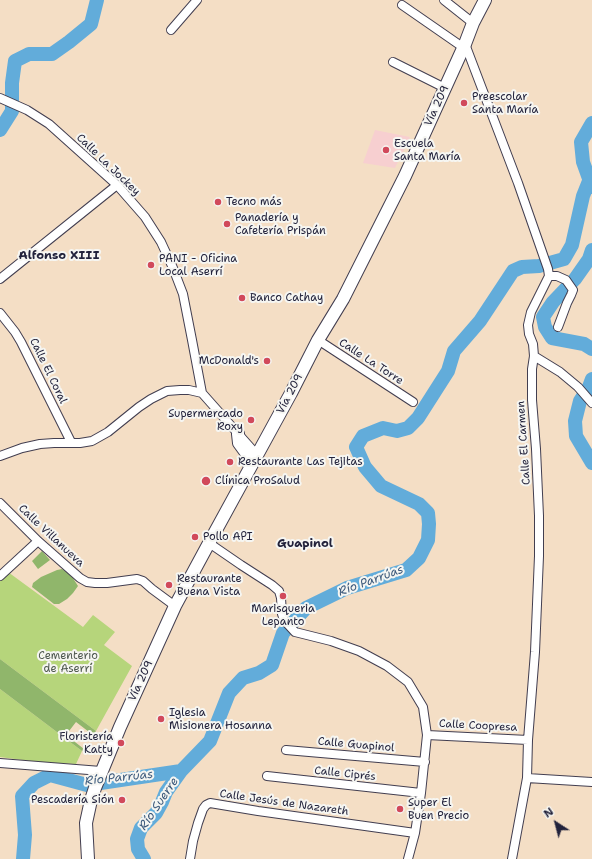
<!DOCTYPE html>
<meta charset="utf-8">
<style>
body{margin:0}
#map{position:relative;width:592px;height:859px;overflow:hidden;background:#f4dec5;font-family:"Shantell Sans",sans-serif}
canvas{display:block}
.north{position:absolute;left:536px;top:803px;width:40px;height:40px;-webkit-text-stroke:3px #f6f6f2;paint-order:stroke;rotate:324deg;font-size:11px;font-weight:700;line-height:16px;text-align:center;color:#22223b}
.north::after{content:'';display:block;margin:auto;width:14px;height:18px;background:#22223b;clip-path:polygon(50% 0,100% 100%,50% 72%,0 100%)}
</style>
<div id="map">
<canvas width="592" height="859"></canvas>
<div class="north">N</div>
</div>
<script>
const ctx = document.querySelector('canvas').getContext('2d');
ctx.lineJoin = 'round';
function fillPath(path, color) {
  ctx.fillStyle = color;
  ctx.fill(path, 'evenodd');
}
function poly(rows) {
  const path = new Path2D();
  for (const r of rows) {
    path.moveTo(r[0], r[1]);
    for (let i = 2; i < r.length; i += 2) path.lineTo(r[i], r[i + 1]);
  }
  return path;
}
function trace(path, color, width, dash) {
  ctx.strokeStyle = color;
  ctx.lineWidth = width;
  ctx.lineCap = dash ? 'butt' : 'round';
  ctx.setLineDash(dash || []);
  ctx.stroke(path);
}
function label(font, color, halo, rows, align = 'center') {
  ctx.font = font + ' "Shantell Sans",sans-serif';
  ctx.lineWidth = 4;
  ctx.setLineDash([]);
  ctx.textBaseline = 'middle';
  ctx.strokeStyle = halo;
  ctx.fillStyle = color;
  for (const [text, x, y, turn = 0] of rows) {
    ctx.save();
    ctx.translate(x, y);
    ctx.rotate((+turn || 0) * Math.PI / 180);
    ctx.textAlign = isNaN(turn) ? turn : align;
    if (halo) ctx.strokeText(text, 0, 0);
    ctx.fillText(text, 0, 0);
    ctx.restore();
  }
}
fillPath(poly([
 [375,130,410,137,395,168,363,163]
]), '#f7cfd0');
fillPath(poly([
 [8,572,83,627,93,615,115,632,104,645,132,666,96,731,0,659,0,580],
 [0,689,82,751,76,764,37,762,0,757]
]), '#b6d57b');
fillPath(poly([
 [42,551,50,560,38,569,32,561],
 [62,569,71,575,78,586,73,593,67,599,59,604,54,604,32,587,33,583,41,577,57,570],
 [0,659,96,731,93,735,76,722,66,735,84,749,82,751,0,689]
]), '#90b66b');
trace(poly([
 [592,123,581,142,583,162,592,187],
 [0,130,12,111,12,83,15,61,29,54,52,54,69,42,91,24,97,0],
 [592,250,589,259,575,279,553,302,543,317,545,327,552,338,584,344,592,349],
 [592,379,589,387,580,401,575,421,576,436,592,463],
 [23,859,25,835,22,796,34,783,50,775,87,785,181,771,210,741,229,693,243,678,259,673,272,665,283,633,306,608,347,588,406,570,419,558,428,540,429,524,428,513,419,504,381,486,365,467,356,447,363,436,383,428,397,431,408,428,418,418,448,371,454,351,480,321,513,271,522,267,539,266,564,259,572,245,583,196,589,181],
 [144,859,138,849,137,839,141,828,156,813,162,802,166,792,181,771]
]), '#62acda', 14);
const street = poly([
 [444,0,473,23],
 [402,5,464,48],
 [171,30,197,0],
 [465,44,518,183,548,269,549,276,531,312,528,325,529,334,533,344,534,356,532,369,532,400,536,449,539,516,539,556,535,652,528,740,527,778,512,859],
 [393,62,445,88],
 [0,98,27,110,49,124,117,185,145,217,161,242,173,268,183,294,192,340,202,393],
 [549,276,557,276,566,280,573,290,571,295,567,303,558,327],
 [0,279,117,185],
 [0,313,15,332,21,342,71,442],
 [318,340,413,402],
 [534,356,560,372,578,387,592,403],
 [0,456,22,448,40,444,54,443,80,443,92,441,108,432,139,407,151,399,167,391,180,390,189,390,202,393,257,455],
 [0,503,38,541,80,578,87,582,95,583,107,583,137,579,143,581,152,589,175,606],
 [209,543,241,565,272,585,279,591,281,598,282,614,284,620,295,632,331,641,359,651,387,666,408,682,423,707,427,735,421,793,415,833,408,859],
 [0,576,38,541],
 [427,735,528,740],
 [286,750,425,762],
 [0,763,101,771],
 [267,776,421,793],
 [527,778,592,782],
 [190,859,193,841,198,823,203,809,206,805,210,803,258,811,415,833]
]);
const secondary = poly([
 [238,434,239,443,247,454,250,468],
 [88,859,86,823,91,800,95,788,120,727,175,606,209,543,291,393,318,340,343,299,405,176,465,44,473,23,485,0]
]);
trace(street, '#423e50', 10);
trace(secondary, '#423e50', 14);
trace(street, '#fff', 8);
trace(secondary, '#fff', 12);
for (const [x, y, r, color] of [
 [464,103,4,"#d1495b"],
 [386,150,4,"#d1495b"],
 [218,202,4,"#d1495b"],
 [227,224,4,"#d1495b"],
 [151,265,4,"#d1495b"],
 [242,298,4,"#d1495b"],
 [267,361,4,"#d1495b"],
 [251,420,4,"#d1495b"],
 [230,462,4,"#d1495b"],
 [206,481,5,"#d1495b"],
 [195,537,4,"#d1495b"],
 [169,585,4,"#d1495b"],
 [283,596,4,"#d1495b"],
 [161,719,4,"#d1495b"],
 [121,743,4,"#d1495b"],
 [122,800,4,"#d1495b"],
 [400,809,4,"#d1495b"]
]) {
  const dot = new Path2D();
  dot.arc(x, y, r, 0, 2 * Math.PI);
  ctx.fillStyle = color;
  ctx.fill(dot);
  trace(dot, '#f6f6f2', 1.5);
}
label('11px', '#22223b', '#f6f6f2', [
 ["Preescolar",472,97],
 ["Santa María",472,110],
 ["Escuela",394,144],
 ["Santa María",394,157],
 ["Tecno más",226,202],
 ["Panadería y",235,218],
 ["Cafetería Prispán",235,231],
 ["PANI - Oficina",159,259],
 ["Local Aserrí",159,272],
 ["Banco Cathay",250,298],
 ["McDonald's",259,361,"right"],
 ["Supermercado",243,414,"right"],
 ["Roxy",243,427,"right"],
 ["Restaurante Las Tejitas",238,462],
 ["Clínica ProSalud",215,481],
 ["Pollo API",203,537],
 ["Restaurante",177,579],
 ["Buena Vista",177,592],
 ["Marisqueria",283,609,"center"],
 ["Lepanto",283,622,"center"],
 ["Iglesia",169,713],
 ["Misionera Hosanna",169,726],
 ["Floristería",113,737,"right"],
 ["Katty",113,750,"right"],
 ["Pescadería Sión",114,800,"right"],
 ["Super El",408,803],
 ["Buen Precio",408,816]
], 'left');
label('11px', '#22223b', '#f6f6f2', [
 ["Vía 209",437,106,-65],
 ["Calle La Jockey",108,165,44],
 ["Calle La Torre",371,362,33],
 ["Calle El Coral",48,371,64],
 ["Vía 209",290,394,-62],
 ["Calle El Carmen",524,443,-94],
 ["Calle Villanueva",51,536,43],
 ["Vía 209",141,681,-65],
 ["Calle Coopresa",478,726,3],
 ["Calle Guapinol",356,745,5],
 ["Calle Ciprés",345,774,6],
 ["Calle Jesús de Nazareth",284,803,8]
]);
label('11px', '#4e584e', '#f6f6f2', [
 ["Cementerio",68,656],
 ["de Aserrí",68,669]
]);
label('bold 12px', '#22223b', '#f6f6f2', [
 ["Alfonso XIII",59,256],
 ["Guapinol",305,544]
]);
label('italic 12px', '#3c597b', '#f6f6f2', [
 ["Río Parrúas",371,581,-20],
 ["Río Parrúas",119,778,-6],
 ["Río Suerre",159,804,-56]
]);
</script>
